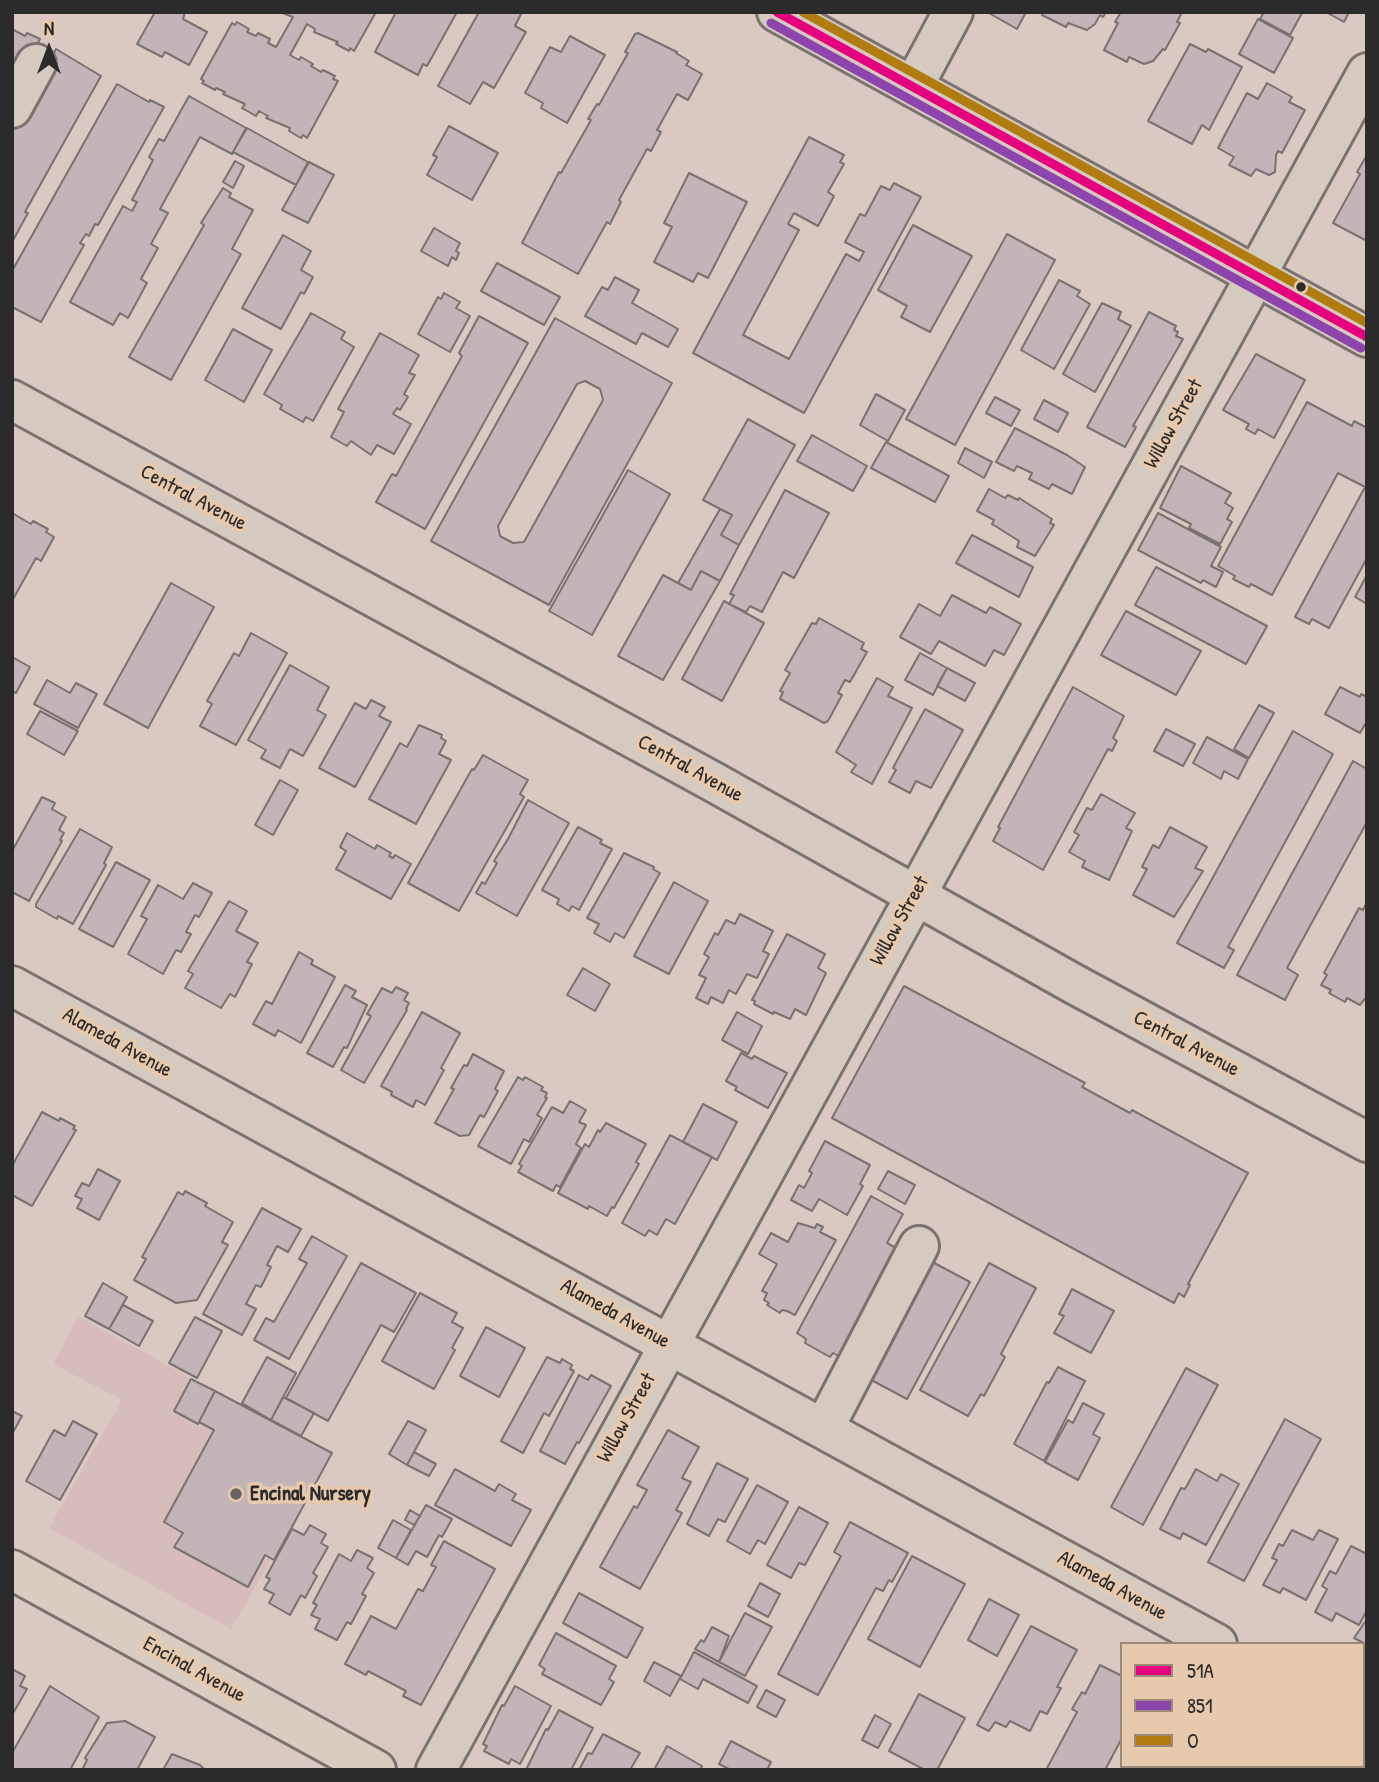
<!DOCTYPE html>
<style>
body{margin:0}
#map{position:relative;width:1379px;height:1782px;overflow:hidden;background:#dac8c3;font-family:"Patrick Hand",sans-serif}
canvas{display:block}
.frame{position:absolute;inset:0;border:14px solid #2b2b2b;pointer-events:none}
.legend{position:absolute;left:1120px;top:1642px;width:245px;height:126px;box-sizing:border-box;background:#e7c9ad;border:2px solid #9c8a79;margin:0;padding:9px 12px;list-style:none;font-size:21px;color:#2b2b2b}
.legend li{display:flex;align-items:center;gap:14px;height:35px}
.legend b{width:35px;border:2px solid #9c8a79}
.north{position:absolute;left:14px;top:14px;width:70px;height:70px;-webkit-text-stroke:5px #e7c9ad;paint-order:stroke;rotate:0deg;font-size:19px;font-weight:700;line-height:28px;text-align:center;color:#2b2b2b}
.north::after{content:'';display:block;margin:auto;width:24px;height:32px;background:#2b2b2b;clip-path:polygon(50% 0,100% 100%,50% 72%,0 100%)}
</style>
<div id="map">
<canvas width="1379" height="1782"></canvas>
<div class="frame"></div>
<ul class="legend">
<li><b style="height:9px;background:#e5007d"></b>51A</li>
<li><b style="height:9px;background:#8e44ad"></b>851</li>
<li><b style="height:9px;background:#b07b0f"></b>O</li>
</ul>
<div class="north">N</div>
</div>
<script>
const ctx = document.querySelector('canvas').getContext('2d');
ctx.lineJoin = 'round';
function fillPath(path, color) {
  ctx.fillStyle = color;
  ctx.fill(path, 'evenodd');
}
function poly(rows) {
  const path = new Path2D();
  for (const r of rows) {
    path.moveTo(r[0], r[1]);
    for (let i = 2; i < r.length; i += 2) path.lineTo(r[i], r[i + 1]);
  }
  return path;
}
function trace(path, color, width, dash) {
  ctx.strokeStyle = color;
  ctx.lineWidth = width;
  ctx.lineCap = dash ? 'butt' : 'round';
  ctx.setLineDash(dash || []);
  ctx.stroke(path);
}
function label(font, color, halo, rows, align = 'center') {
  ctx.font = font + ' "Patrick Hand",sans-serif';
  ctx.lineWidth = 7;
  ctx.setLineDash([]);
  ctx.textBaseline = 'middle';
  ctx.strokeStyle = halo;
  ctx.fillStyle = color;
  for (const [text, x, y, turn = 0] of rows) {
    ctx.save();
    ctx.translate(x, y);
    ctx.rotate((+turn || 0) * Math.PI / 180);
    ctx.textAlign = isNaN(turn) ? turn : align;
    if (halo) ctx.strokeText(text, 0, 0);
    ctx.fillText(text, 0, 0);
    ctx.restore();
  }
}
fillPath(poly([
 [78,1316,270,1422,332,1453,231,1629,49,1528,122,1400,53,1364]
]), '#d7bcbc');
const building = poly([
 [155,12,185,12,183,19,207,32,189,65,165,52,162,57,137,44,155,12],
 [280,12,376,12,354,51,350,48,349,51,336,44,338,42,314,32,315,29,307,24,290,55,299,60,301,57,313,64,311,66,321,72,323,70,335,76,333,79,338,81,307,138,303,135,301,138,289,131,290,128,266,118,268,116,259,111,256,116,242,108,245,104,223,94,225,92,216,88,215,90,202,83,204,81,201,79,232,23,235,25,237,22,249,29,247,32,256,36,258,33,270,39,268,43,276,47,293,17,280,12],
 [396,12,457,12,427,66,423,64,418,75,375,52,396,12],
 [479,12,522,12,515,26,526,32,494,88,483,82,470,104,438,86,479,12],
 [987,12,1026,12,1017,29,987,12],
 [1044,12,1106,12,1103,17,1100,15,1095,24,1087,30,1068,23,1066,27,1042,15,1044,12],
 [1121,12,1182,12,1177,22,1180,23,1165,50,1163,49,1153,61,1144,64,1129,57,1127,62,1104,50,1118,23,1115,22,1121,12],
 [1264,12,1301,12,1302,13,1290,35,1260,19,1264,12],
 [1326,12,1349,12,1344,22,1326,12],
 [1258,19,1293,38,1274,73,1239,54,1258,19],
 [12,29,25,36,27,33,40,39,12,89,12,29],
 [638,33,677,52,676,53,689,61,686,65,702,74,688,100,677,94,657,130,661,132,651,151,647,149,619,200,621,202,610,224,607,222,578,274,522,243,559,172,561,173,591,120,588,119,597,104,599,105,628,53,625,52,635,34,638,33],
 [570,36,605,55,567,123,541,108,543,103,525,93,550,47,561,52,570,36],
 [1190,44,1206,52,1208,49,1242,67,1209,130,1202,125,1192,144,1148,121,1190,44],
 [56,49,101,76,25,212,28,213,12,242,12,127,56,49],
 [1267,83,1292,97,1289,102,1305,110,1282,153,1278,151,1276,155,1275,172,1269,175,1256,169,1251,176,1229,165,1234,157,1218,148,1247,93,1258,99,1267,83],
 [117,84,149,102,150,100,164,107,98,225,95,224,89,236,86,234,80,243,84,245,41,322,12,307,12,271,117,84],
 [189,96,246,128,232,154,200,137,160,209,168,213,151,244,158,248,141,279,147,283,128,318,120,313,113,325,70,302,123,206,132,211,137,202,132,200,153,160,149,157,159,139,164,141,189,96],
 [449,126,498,153,472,200,427,175,437,157,433,155,449,126],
 [247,128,308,162,296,185,233,152,247,128],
 [809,137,844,155,840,162,844,164,828,192,834,196,818,226,794,213,788,224,799,230,743,335,789,359,846,254,859,261,864,252,845,242,860,214,865,216,881,186,890,190,894,183,921,197,804,413,693,353,809,137],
 [1367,155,1367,241,1333,223,1360,174,1357,172,1367,155],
 [235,161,244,166,233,188,223,182,235,161],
 [309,162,334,175,308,223,282,210,309,162],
 [689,173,747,202,708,278,698,273,693,282,654,262,672,227,664,223,689,173],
 [223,188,231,193,229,197,253,210,232,249,241,254,171,380,129,357,204,225,201,223,223,188],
 [913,225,972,256,930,332,901,317,907,306,878,290,913,225],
 [434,228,460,243,456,251,459,253,456,260,452,257,448,266,421,251,434,228],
 [1007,234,1055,260,955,445,906,419,1007,234],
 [283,235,311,251,301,270,313,277,304,294,301,292,281,329,242,308,283,235],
 [497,263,560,297,544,325,481,291,497,263],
 [615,277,639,290,632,303,678,329,668,347,642,333,636,344,585,316,602,287,608,290,615,277],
 [1059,280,1080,291,1077,296,1090,304,1054,369,1021,350,1059,280],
 [444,293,460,302,456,308,470,316,450,352,418,334,438,297,441,299,444,293],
 [1102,303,1121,312,1118,319,1131,326,1095,392,1063,374,1102,303],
 [1149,312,1176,326,1174,330,1178,332,1176,336,1183,339,1133,426,1136,427,1125,447,1087,427,1149,312],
 [311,313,345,332,341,339,354,347,313,421,306,417,303,422,280,409,282,405,264,394,311,313],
 [479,316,528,343,425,529,376,502,392,474,396,476,462,356,459,353,479,316],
 [555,318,672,383,549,605,431,541,555,318],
 [585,381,600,389,603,400,524,542,513,543,500,536,498,526,577,384,585,381],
 [233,329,272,350,244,402,205,380,233,329],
 [380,333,419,355,409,373,415,375,404,394,408,397,400,410,397,408,393,414,411,424,394,454,377,445,371,455,351,441,347,446,331,437,344,412,338,409,380,333],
 [1256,354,1305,380,1274,438,1258,429,1255,434,1246,429,1249,424,1223,410,1256,354],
 [876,394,905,410,888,441,860,425,876,394],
 [995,397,1020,410,1011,426,986,413,995,397],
 [1044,400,1068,413,1058,432,1034,419,1044,400],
 [1307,402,1352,426,1354,421,1367,428,1367,558,1329,628,1312,619,1309,624,1295,617,1365,487,1338,473,1272,595,1251,584,1249,587,1233,579,1235,576,1218,566,1307,402],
 [748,419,795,445,739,545,721,535,732,515,703,500,748,419],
 [1015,428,1067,455,1085,467,1072,494,1052,484,1049,489,1029,479,1032,473,1017,466,1014,471,996,462,1015,428],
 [812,435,867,466,853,491,797,461,812,435],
 [886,442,949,476,935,502,871,468,886,442],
 [965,448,992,462,984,478,958,463,965,448],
 [1181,466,1231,493,1225,503,1233,508,1227,519,1232,522,1220,544,1189,528,1191,524,1160,508,1181,466],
 [628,470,670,494,592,635,549,611,628,470],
 [989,489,1005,498,1008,495,1018,500,1019,498,1052,519,1050,523,1054,525,1035,556,1017,547,1019,541,992,524,994,520,977,511,989,489],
 [785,490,829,513,794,578,783,572,762,612,750,606,746,612,729,604,734,595,730,594,785,490],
 [720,509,732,515,721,535,739,545,720,581,701,571,691,590,678,583,720,509],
 [12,513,31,524,33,521,48,529,46,532,54,537,41,561,36,558,12,601,12,513],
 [1158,513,1221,547,1211,566,1223,572,1216,587,1203,580,1201,583,1138,550,1158,513],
 [972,535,1033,567,1019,597,956,563,972,535],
 [1156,567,1267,626,1246,664,1135,605,1156,567],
 [701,571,720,581,663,680,618,656,663,575,691,590,701,571],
 [1367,575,1367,604,1355,597,1367,575],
 [171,583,214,607,148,728,104,704,171,583],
 [952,595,986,613,990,607,1021,624,1004,655,994,650,985,666,939,641,931,654,900,637,919,604,940,616,952,595],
 [724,601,764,623,722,701,682,679,724,601],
 [1126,611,1201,651,1176,695,1101,655,1126,611],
 [819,618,864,643,861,649,867,652,850,682,845,680,838,693,842,695,828,721,824,723,780,699,783,692,780,691,790,673,785,670,812,623,816,624,819,618],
 [251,633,287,653,236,745,200,726,212,704,207,701,234,653,239,656,251,633],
 [920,653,947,668,933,695,905,680,920,653],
 [12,657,30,667,16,693,12,691,12,657],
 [290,665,329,687,317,710,326,715,303,756,290,749,280,768,261,758,266,750,248,740,290,665],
 [947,668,975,683,965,701,937,686,947,668],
 [877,678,893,687,888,696,912,708,872,784,851,772,856,765,836,752,877,678],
 [47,680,70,693,76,683,97,694,78,728,34,704,47,680],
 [1073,687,1124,716,1113,738,1117,741,1112,751,1108,749,1043,870,993,841,1000,828,998,827,1073,687],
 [1340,687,1360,697,1361,694,1367,697,1367,721,1360,733,1325,714,1340,687],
 [371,700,385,707,379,716,391,722,355,787,319,768,355,703,366,709,371,700],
 [1259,705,1274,713,1249,758,1234,749,1259,705],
 [925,709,963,730,931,788,916,781,910,793,889,782,896,770,893,768,925,709],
 [40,711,78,731,64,755,27,734,40,711],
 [419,725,442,735,441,738,446,741,439,754,451,760,416,824,369,799,400,743,407,747,419,725],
 [1166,729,1195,744,1183,766,1154,751,1166,729],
 [1293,731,1333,754,1228,947,1234,950,1224,968,1177,943,1293,731],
 [1207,737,1248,759,1238,779,1224,771,1221,779,1193,763,1207,737],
 [483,755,528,780,520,794,524,797,459,911,408,883,472,769,474,770,483,755],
 [1353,761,1367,769,1367,822,1287,968,1298,975,1285,1000,1237,975,1353,761],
 [280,780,298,790,273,835,255,825,280,780],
 [1101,794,1135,813,1126,828,1132,831,1109,880,1082,867,1085,861,1069,852,1079,835,1074,832,1087,808,1092,810,1101,794],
 [42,797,55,803,52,809,66,817,59,830,64,833,60,840,62,841,29,901,12,892,12,851,42,797],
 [528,800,569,823,517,916,476,893,482,882,485,884,497,863,494,861,508,839,528,800],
 [578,827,602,840,600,843,612,849,579,910,572,906,569,911,557,904,559,899,542,890,578,827],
 [1170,827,1207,847,1195,868,1203,871,1174,917,1133,895,1147,869,1142,867,1153,845,1159,848,1170,827],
 [80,829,112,847,104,863,106,865,73,924,58,916,57,919,36,907,36,904,80,829],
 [347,833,375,849,377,845,391,853,389,856,393,858,395,855,411,864,391,899,336,869,346,851,340,847,347,833],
 [624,853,654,867,653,869,660,873,624,938,615,933,610,942,594,933,599,924,587,918,624,853],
 [116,862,150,880,113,947,79,929,116,862],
 [674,882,708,901,669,974,634,956,674,882],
 [193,883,212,893,199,917,195,915,186,932,191,934,181,952,176,950,163,974,128,954,147,919,141,916,158,885,183,899,193,883],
 [229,901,247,911,236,931,258,943,247,962,252,964,235,997,230,994,221,1008,185,988,193,974,188,971,229,901],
 [1366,904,1367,996,1360,1005,1347,998,1345,1002,1329,993,1331,990,1321,985,1327,975,1324,973,1359,908,1363,910,1366,904],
 [740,914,773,931,763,951,769,954,757,978,747,974,736,994,729,990,723,1003,711,997,708,1004,696,998,706,978,699,975,709,957,704,954,715,933,718,935,726,920,735,924,740,914],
 [787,934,825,954,818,968,826,973,806,1015,795,1009,790,1019,774,1012,773,1014,754,1004,755,1001,752,1000,787,934],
 [299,952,313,960,311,964,335,977,301,1043,278,1030,275,1036,253,1024,266,1001,272,1004,299,952],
 [583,968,610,984,595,1011,567,995,583,968],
 [345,985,356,991,352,997,367,1005,347,1048,344,1047,333,1067,307,1053,345,985],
 [904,986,1085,1083,1082,1087,1130,1113,1132,1110,1248,1173,1188,1284,1190,1285,1184,1297,1179,1293,1174,1303,832,1118,904,986],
 [396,987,408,993,404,1000,409,1003,406,1009,407,1010,364,1083,341,1070,371,1016,367,1014,382,988,392,993,396,987],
 [422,1012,460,1033,441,1068,444,1070,425,1105,416,1100,413,1107,391,1095,392,1092,381,1086,422,1012],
 [737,1012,762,1026,748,1054,722,1040,737,1012],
 [741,1053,752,1059,754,1056,787,1073,768,1108,735,1090,737,1087,726,1081,741,1053],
 [473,1054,504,1071,495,1089,498,1091,484,1117,480,1115,469,1135,460,1136,435,1123,454,1089,451,1088,464,1065,467,1066,473,1054],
 [518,1077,523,1080,525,1077,543,1087,541,1090,547,1093,545,1097,547,1098,537,1115,542,1118,529,1142,524,1139,511,1164,478,1146,518,1077],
 [570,1101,586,1110,579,1122,586,1125,576,1144,581,1148,560,1187,556,1185,553,1191,518,1172,522,1166,519,1164,552,1107,563,1113,570,1101],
 [703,1104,737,1122,717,1160,683,1142,703,1104],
 [42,1112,59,1121,60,1118,75,1126,73,1129,76,1130,32,1206,12,1195,12,1166,42,1112],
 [606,1123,646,1144,636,1162,639,1164,614,1208,612,1207,607,1216,589,1206,588,1209,558,1193,585,1144,589,1147,598,1130,600,1132,606,1123],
 [670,1135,712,1157,675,1224,666,1219,657,1235,649,1230,645,1236,622,1223,670,1135],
 [825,1141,870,1165,860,1184,863,1186,847,1215,819,1199,812,1211,791,1200,799,1185,804,1188,812,1173,809,1171,825,1141],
 [98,1169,120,1181,99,1220,77,1208,82,1199,75,1196,82,1183,89,1186,98,1169],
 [888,1171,915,1185,905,1204,878,1189,888,1171],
 [185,1191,207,1203,205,1206,233,1222,222,1242,228,1245,197,1300,176,1303,134,1280,146,1259,142,1257,178,1192,183,1195,185,1191],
 [871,1196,903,1214,887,1243,900,1250,842,1358,833,1353,830,1357,805,1343,806,1339,797,1333,871,1196],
 [262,1208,301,1229,288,1252,277,1246,267,1265,271,1267,261,1287,256,1285,246,1304,256,1309,242,1335,203,1314,262,1208],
 [798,1223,815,1228,817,1224,823,1227,820,1232,836,1240,795,1315,787,1311,782,1310,780,1313,767,1305,769,1303,764,1300,767,1293,762,1291,777,1264,759,1254,771,1233,788,1242,798,1223],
 [312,1236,347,1256,289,1359,254,1340,266,1318,274,1322,307,1263,299,1259,312,1236],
 [923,1257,970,1282,907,1399,860,1374,923,1257],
 [361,1263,416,1293,394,1332,381,1325,328,1421,286,1398,361,1263],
 [989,1263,1036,1288,1001,1354,1005,1357,984,1396,981,1394,968,1416,920,1390,989,1263],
 [103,1283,127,1297,109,1329,85,1316,103,1283],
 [1072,1289,1114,1311,1091,1353,1054,1333,1064,1316,1059,1314,1072,1289],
 [420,1293,457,1313,452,1322,463,1328,452,1348,455,1350,434,1389,382,1361,420,1293],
 [123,1305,153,1321,139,1346,109,1329,123,1305],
 [195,1317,222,1331,197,1378,169,1363,195,1317],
 [486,1327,525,1348,499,1397,460,1376,486,1327],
 [267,1357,296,1373,271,1420,242,1403,267,1357],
 [547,1357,560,1363,562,1359,572,1365,570,1369,574,1371,549,1416,544,1413,523,1453,501,1441,547,1357],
 [1058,1367,1085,1381,1044,1461,1014,1444,1047,1382,1049,1383,1058,1367],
 [1186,1368,1218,1385,1143,1525,1111,1507,1186,1368],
 [579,1375,588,1380,591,1375,611,1386,579,1443,577,1442,565,1464,540,1451,579,1375],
 [191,1379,215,1391,198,1424,174,1411,191,1379],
 [215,1391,332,1453,274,1560,265,1555,248,1587,174,1547,183,1533,164,1522,214,1430,199,1422,215,1391],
 [283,1397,314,1413,301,1436,271,1420,283,1397],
 [1083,1403,1104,1414,1093,1434,1100,1438,1078,1480,1045,1462,1068,1420,1073,1423,1083,1403],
 [12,1411,22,1416,12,1434,12,1411],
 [1285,1419,1321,1439,1244,1581,1208,1562,1285,1419],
 [73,1421,97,1434,60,1500,26,1481,54,1430,65,1436,73,1421],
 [408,1421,426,1430,407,1465,389,1454,408,1421],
 [668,1430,699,1447,682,1478,691,1482,676,1510,682,1513,640,1589,600,1567,634,1506,637,1508,647,1490,637,1485,668,1430],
 [414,1452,436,1464,429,1476,407,1465,414,1452],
 [717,1463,748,1479,725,1522,718,1519,709,1536,687,1524,717,1463],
 [455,1469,495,1491,499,1484,516,1494,512,1500,531,1510,511,1546,435,1505,455,1469],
 [1196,1469,1217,1481,1221,1474,1239,1484,1206,1545,1183,1533,1180,1539,1160,1529,1181,1488,1185,1489,1196,1469],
 [757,1485,788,1502,765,1544,758,1540,750,1554,727,1541,757,1485],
 [426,1505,452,1519,442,1537,439,1535,427,1557,416,1551,408,1565,396,1558,426,1505],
 [799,1507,828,1523,805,1565,799,1563,791,1578,767,1565,799,1507],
 [410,1510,420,1516,414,1525,405,1520,410,1510],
 [393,1520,411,1530,396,1558,378,1548,393,1520],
 [850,1522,908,1553,892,1582,889,1580,883,1591,876,1588,818,1695,778,1674,841,1556,834,1552,850,1522],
 [310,1525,326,1534,321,1543,328,1547,313,1573,317,1576,305,1598,301,1595,290,1615,269,1603,274,1594,264,1589,270,1579,266,1577,292,1529,304,1535,310,1525],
 [1292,1530,1313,1540,1319,1530,1338,1539,1306,1600,1283,1588,1280,1593,1263,1585,1277,1560,1272,1558,1279,1544,1283,1546,1292,1530],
 [444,1541,495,1569,421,1705,403,1696,406,1691,368,1671,366,1675,345,1664,371,1616,396,1629,418,1589,423,1591,436,1567,431,1565,444,1541],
 [1351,1546,1367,1554,1367,1610,1359,1625,1336,1613,1332,1621,1315,1612,1327,1589,1322,1586,1330,1571,1336,1574,1351,1546],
 [357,1550,373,1558,367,1568,374,1573,362,1594,366,1596,351,1624,347,1622,337,1640,315,1629,320,1619,311,1615,317,1605,313,1603,339,1554,351,1561,357,1550],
 [912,1556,965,1584,920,1667,868,1639,912,1556],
 [760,1583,780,1594,768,1617,748,1606,760,1583],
 [579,1593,643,1628,627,1658,563,1623,579,1593],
 [989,1599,1019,1615,997,1656,968,1640,989,1599],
 [745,1613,772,1627,745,1676,719,1662,745,1613],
 [1367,1619,1367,1645,1354,1638,1367,1619],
 [1031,1626,1077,1650,1057,1687,1061,1688,1047,1714,1040,1711,1030,1731,1010,1721,1006,1727,995,1722,989,1731,977,1725,1031,1626],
 [712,1627,729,1636,719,1662,695,1649,701,1640,704,1642,712,1627],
 [556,1633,616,1666,609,1679,614,1682,601,1705,542,1674,545,1669,539,1665,556,1633],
 [694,1652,757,1686,748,1703,703,1679,698,1689,680,1679,694,1652],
 [654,1662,681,1676,670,1696,644,1681,654,1662],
 [1100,1665,1122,1676,1122,1738,1105,1770,1046,1770,1077,1712,1072,1709,1082,1692,1085,1694,1100,1665],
 [12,1669,25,1676,20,1686,27,1689,12,1715,12,1669],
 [50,1686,99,1717,70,1770,15,1770,12,1768,12,1753,50,1686],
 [515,1686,551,1706,520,1764,511,1759,509,1764,484,1751,487,1746,483,1744,502,1705,504,1706,515,1686],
 [766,1690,785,1700,776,1717,757,1707,766,1690],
 [919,1694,965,1718,937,1770,925,1770,889,1751,919,1694],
 [559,1710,593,1728,571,1770,526,1770,546,1729,548,1730,559,1710],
 [875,1715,891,1724,878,1748,862,1740,875,1715],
 [125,1721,155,1737,137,1770,82,1770,87,1760,85,1758,107,1723,125,1721],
 [603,1734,640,1753,630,1770,579,1770,588,1753,592,1754,603,1734],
 [731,1741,771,1762,767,1770,731,1770,719,1764,731,1741],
 [667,1746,702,1766,700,1770,654,1770,667,1746],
 [172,1754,200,1765,205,1770,163,1770,172,1754],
 [1126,1766,1170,1766,1168,1770,1125,1770,1126,1766],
 [1180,1766,1224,1766,1222,1770,1178,1770,1180,1766],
 [1242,1766,1278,1766,1276,1770,1240,1770,1242,1766]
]);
fillPath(building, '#c2b4b7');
trace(building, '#7a726f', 2);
const minor = poly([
 [777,12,1367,337],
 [913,87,953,12],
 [12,108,36,64],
 [12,400,710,780,1074,984,1367,1142],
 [12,986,1217,1644],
 [824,1428,919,1246],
 [1363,1723,1367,1725],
 [436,1770,1367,73]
]);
const major = poly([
 [12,1570,376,1770]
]);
trace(minor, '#7a726f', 44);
trace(major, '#7a726f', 44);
trace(minor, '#d5cac0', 38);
trace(major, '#d9cdc1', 38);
trace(poly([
 [777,12,1367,337]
]), '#e5007d', 9);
trace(poly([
 [771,23,1361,348]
]), '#8e44ad', 9);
trace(poly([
 [803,12,1367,323]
]), '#b07b0f', 9);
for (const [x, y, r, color] of [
 [1301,287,6,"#2b2b2b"],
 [236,1494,7,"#686260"]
]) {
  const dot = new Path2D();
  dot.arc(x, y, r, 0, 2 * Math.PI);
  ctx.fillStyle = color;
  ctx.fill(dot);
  trace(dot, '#e7c9ad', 2.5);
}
label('21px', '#2b2b2b', '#e7c9ad', [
 ["Willow Street",1174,424,-61],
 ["Central Avenue",193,498,28],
 ["Central Avenue",690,769,29],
 ["Willow Street",900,921,-61],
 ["Alameda Avenue",117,1043,29],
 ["Central Avenue",1186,1044,28],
 ["Alameda Avenue",615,1314,29],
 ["Willow Street",627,1418,-61],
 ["Alameda Avenue",1112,1586,29],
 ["Encinal Avenue",194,1670,29]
]);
label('bold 21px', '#2b2b2b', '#e7c9ad', [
 ["Encinal Nursery",250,1494]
], 'left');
</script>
